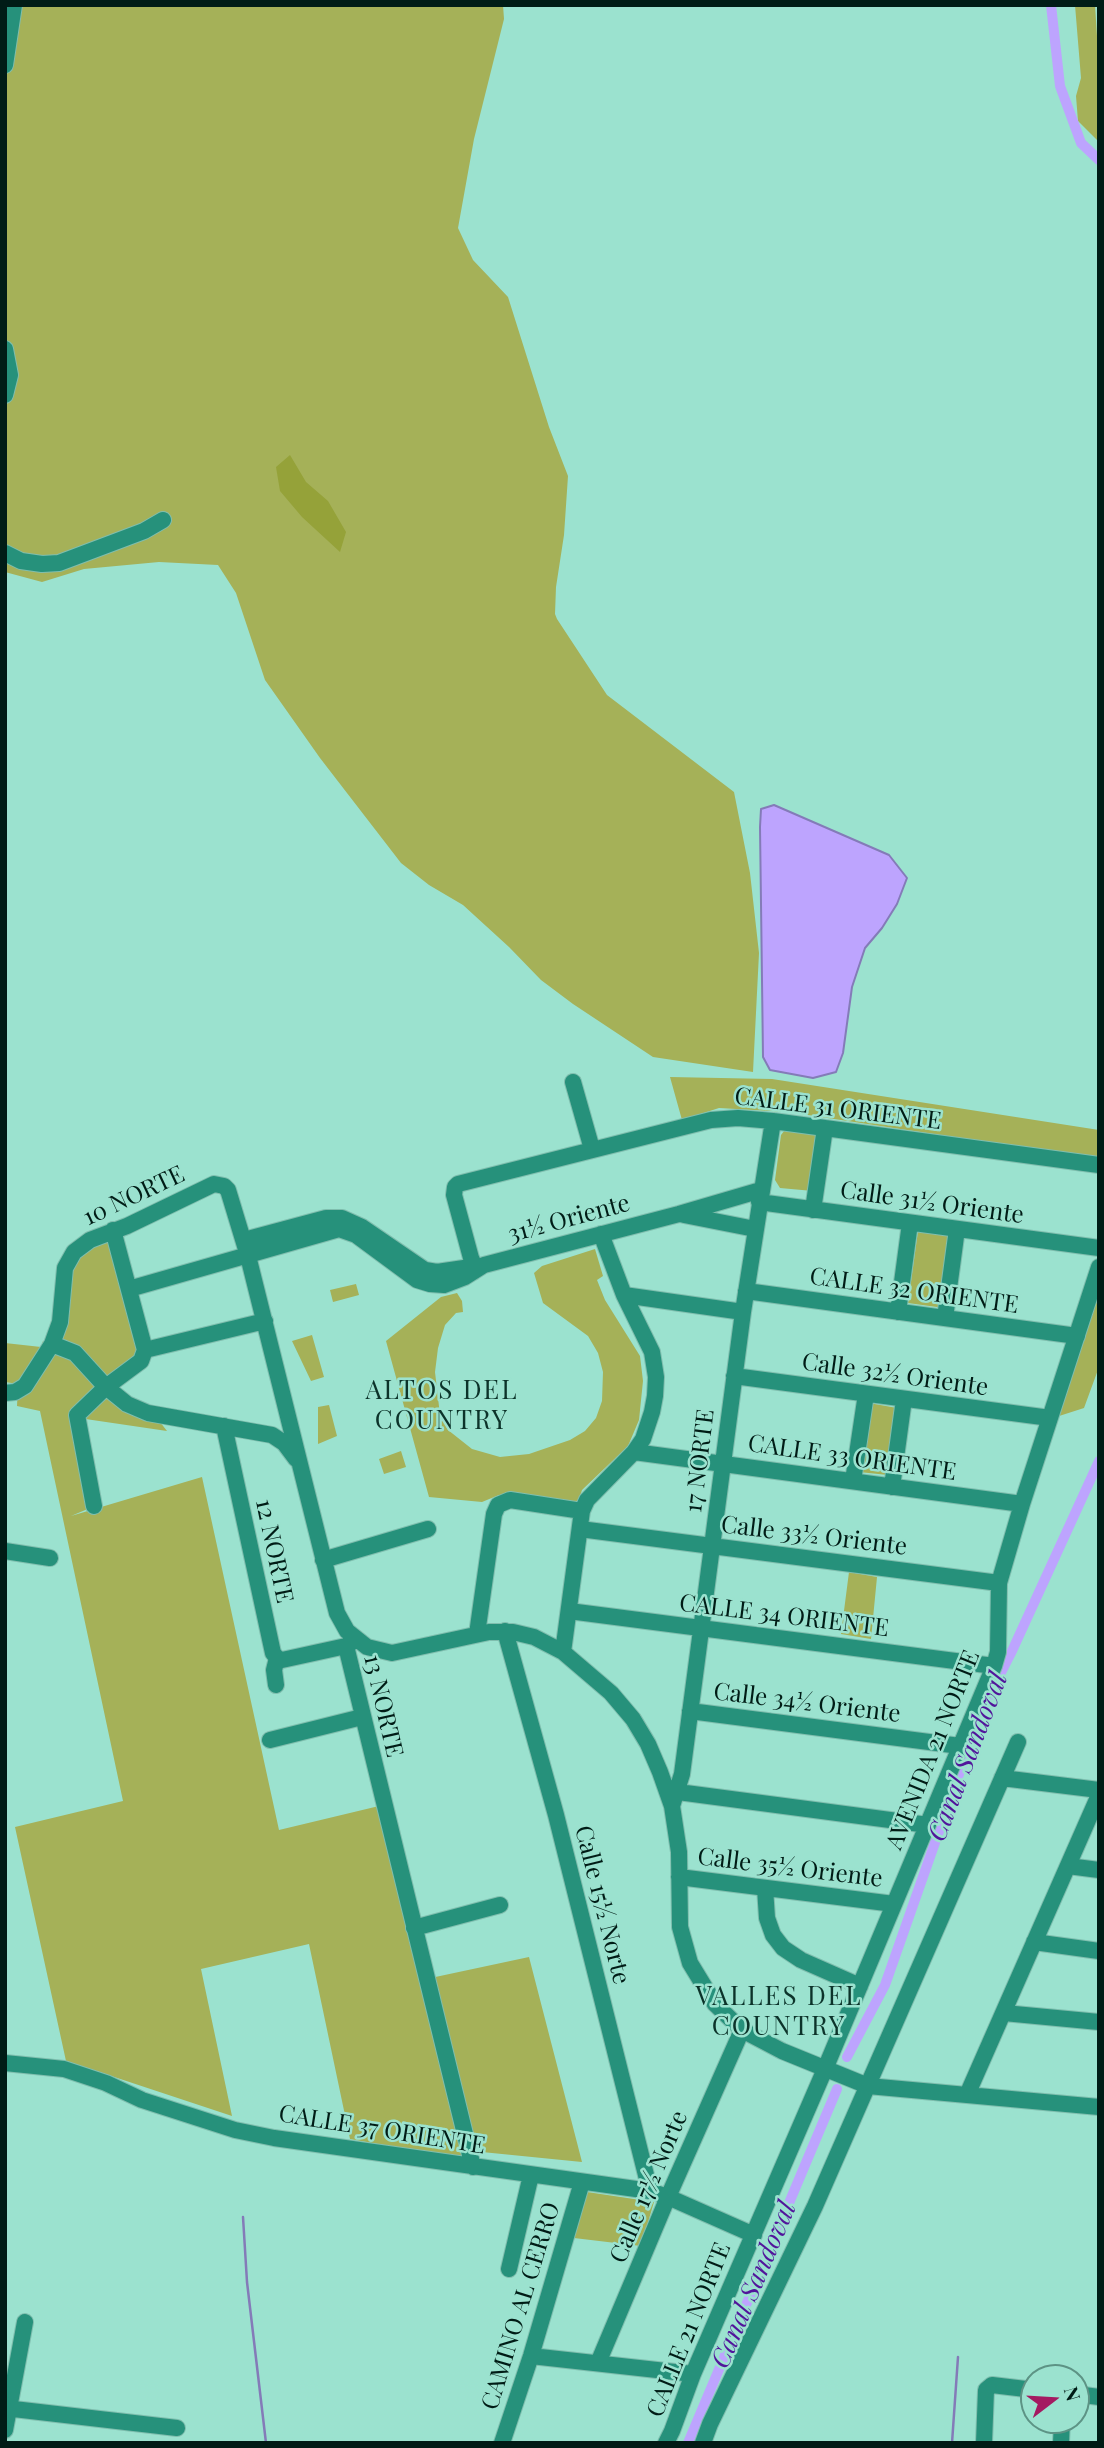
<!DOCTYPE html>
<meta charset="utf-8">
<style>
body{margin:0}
#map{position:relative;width:1104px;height:2448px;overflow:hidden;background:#9be2cf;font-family:"Playfair Display",serif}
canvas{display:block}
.frame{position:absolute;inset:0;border:7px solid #001c16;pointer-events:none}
.north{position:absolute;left:1020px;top:2364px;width:70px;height:70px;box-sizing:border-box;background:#9be2cf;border:2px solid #5d9385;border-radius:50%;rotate:73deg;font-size:19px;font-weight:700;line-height:28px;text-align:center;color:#001c16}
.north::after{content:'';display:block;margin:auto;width:24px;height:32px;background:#a41a61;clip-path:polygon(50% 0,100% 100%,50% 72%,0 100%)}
</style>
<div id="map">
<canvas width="1104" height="2448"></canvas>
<div class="frame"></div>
<div class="north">N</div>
</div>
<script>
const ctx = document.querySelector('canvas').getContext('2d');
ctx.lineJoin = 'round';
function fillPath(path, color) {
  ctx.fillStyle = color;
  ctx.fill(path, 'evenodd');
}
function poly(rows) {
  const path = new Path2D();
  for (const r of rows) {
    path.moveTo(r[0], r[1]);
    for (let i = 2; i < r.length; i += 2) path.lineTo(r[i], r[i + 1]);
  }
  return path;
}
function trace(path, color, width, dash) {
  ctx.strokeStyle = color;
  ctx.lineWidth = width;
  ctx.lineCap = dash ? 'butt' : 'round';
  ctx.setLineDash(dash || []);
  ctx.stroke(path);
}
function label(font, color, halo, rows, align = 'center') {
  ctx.font = font + ' "Playfair Display",serif';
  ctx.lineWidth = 5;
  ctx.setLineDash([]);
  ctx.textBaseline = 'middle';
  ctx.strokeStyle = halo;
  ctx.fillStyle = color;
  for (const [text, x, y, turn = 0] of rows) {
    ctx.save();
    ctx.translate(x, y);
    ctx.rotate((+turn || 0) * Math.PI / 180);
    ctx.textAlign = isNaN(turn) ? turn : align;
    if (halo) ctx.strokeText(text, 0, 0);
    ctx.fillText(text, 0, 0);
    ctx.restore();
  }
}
fillPath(poly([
 [5,5,503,5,504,19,474,139,458,228,473,260,508,297,549,427,568,476,564,535,556,587,555,614,557,619,607,695,734,792,750,873,759,953,753,1072,653,1057,573,1004,541,980,509,947,463,905,429,885,401,863,320,758,265,680,236,593,218,565,159,562,84,569,42,582,5,572],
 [1075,5,1095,5,1099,67,1099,142,1078,121,1076,96,1081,78],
 [670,1077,772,1079,1099,1130,1099,1159,788,1112,719,1108,682,1120],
 [788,1126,820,1133,813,1191,780,1188,775,1180,781,1135],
 [918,1231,953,1236,944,1308,908,1303],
 [112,1235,141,1350,107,1382,57,1341,72,1260],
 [595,1249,603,1276,597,1280,605,1300,640,1356,643,1381,639,1420,628,1446,582,1490,578,1502,499,1495,482,1502,429,1497,386,1341,441,1297,457,1293,462,1301,463,1312,456,1313,445,1325,438,1348,435,1372,440,1415,448,1430,472,1449,500,1457,529,1454,570,1440,585,1431,596,1418,602,1401,603,1372,598,1353,588,1336,543,1303,534,1273,542,1266],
 [356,1284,359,1295,333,1302,330,1290],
 [1099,1284,1099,1367,1084,1408,1056,1417],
 [312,1335,324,1377,311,1381,292,1341],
 [43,1341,59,1348,160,1422,167,1431,72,1417,90,1508,71,1516,202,1477,279,1830,379,1806,467,2160,350,2139,309,1944,201,1969,232,2116,66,2061,15,1827,123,1801,40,1411,17,1406,18,1384,5,1382,5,1343,41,1347],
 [869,1403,897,1408,888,1475,859,1472],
 [329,1405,337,1436,318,1444,318,1407],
 [401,1451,406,1467,384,1474,379,1459],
 [849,1572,877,1577,871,1639,841,1634],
 [529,1957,582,2162,472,2151,426,1979],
 [587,2192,654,2202,641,2246,574,2238]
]), '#a5b158');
fillPath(poly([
 [290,455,306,482,328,501,346,532,340,552,302,517,280,491,276,467]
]), '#95a239');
const water = poly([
 [774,805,889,855,907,878,897,904,882,928,865,948,852,987,843,1053,836,1072,813,1078,770,1070,763,1057,760,827,761,809,774,805]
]);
fillPath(water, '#bda4fe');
trace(water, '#847bb8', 2);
trace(poly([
 [243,2217,247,2282,266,2443],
 [952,2443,958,2357]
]), '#847bb8', 2.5);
trace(poly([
 [1051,5,1060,86,1081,143,1099,160],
 [989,1696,1012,1651,1099,1461],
 [847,2057,885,1985,971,1740],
 [688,2443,837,2089]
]), '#bda4fe', 10);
const minor = poly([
 [5,65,14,5],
 [5,349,10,375,5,395],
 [5,553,21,561,42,564,59,563,144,531,163,520],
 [573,1082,592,1149],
 [759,1202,1099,1248],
 [813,1210,825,1128],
 [684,1215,755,1229],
 [244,1240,326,1218,342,1218,362,1227,425,1270,437,1272,464,1268,473,1272],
 [476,1269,471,1258,454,1195,455,1187,458,1184,711,1120,738,1118,773,1121,1099,1165],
 [129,1289,339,1229,356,1235,417,1280,430,1284,444,1285,465,1277,484,1265,679,1214,761,1190],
 [746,1291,1077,1336],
 [624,1295,743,1312],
 [898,1312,910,1223],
 [945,1318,957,1229],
 [52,1344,75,1353,106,1387,127,1404,148,1413,272,1435,284,1443,296,1459],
 [145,1350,265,1321],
 [734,1376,1050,1418],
 [5,1393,15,1392,25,1386,52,1344,60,1322,65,1268,74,1252,90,1240,127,1226,214,1184,224,1186,228,1190,248,1256,337,1613,347,1631,367,1647,392,1653,489,1632,513,1632,534,1637,563,1652,611,1693,633,1719,648,1744,660,1772,672,1806,679,1852,680,1927,690,1963,715,2004,742,2030,782,2051,868,2086,1099,2107],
 [224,1426,273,1653,277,1658,274,1670,276,1685],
 [634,1452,1022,1504],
 [853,1481,866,1394],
 [892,1487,904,1399],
 [94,1506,77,1415,106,1387,141,1361,145,1350,113,1230],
 [580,1529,999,1583],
 [5,1551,50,1558],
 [323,1560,428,1529],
 [569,1611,994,1666],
 [505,1631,556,1815,650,2191],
 [477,1634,494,1514,498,1505,510,1500,582,1511],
 [346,1646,473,2167],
 [563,1652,582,1511,587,1500,634,1452,643,1439,652,1412,655,1396,656,1377,652,1352,624,1295,601,1234],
 [277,1658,282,1660,346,1646,355,1640],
 [690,1711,960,1746],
 [270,1740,362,1717],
 [1002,1778,1099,1790],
 [678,1792,928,1825],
 [672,1806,682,1774,743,1312,773,1121],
 [1068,1866,1099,1870],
 [679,1877,894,1904],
 [765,1888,767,1918,773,1935,783,1948,801,1960,860,1986],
 [414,1928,500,1905],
 [1034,1942,1099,1951],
 [1004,2013,1099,2022],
 [5,2063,64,2069,106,2083,142,2100,235,2130,274,2138,650,2191,668,2197,754,2235],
 [967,2095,1099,1795],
 [509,2269,531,2175],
 [531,2356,693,2374],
 [598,2363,668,2197,742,2030],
 [1076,2394,1099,2397],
 [5,2408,177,2428],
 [5,2430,25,2322],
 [502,2443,531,2356,582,2182],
 [666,2443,672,2431,693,2374,825,2069,994,1666,998,1652,999,1583,1022,1504,1099,1267],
 [703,2443,710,2424,815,2206,1018,1742],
 [984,2443,986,2390,992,2385,1034,2390],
 [1061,2443,1062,2420]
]);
trace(minor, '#7fbeae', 18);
trace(minor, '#26917b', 16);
label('24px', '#001c16', '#9be2cf', [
 ["CALLE 31 ORIENTE",838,1109,7],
 ["10 NORTE",134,1196,-25],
 ["Calle 31½ Oriente",932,1203,8],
 ["31½ Oriente",569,1219,-15],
 ["CALLE 32 ORIENTE",914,1291,8],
 ["Calle 32½ Oriente",895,1375,8],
 ["CALLE 33 ORIENTE",852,1458,8],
 ["17 NORTE",700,1461,-83],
 ["Calle 33½ Oriente",814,1536,7],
 ["12 NORTE",274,1551,78],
 ["CALLE 34 ORIENTE",784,1616,7],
 ["Calle 34½ Oriente",807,1703,7],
 ["13 NORTE",383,1706,77],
 ["AVENIDA 21 NORTE",933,1750,-68],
 ["Calle 35½ Oriente",790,1868,7],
 ["Calle 15½ Norte",602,1905,76],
 ["CALLE 37 ORIENTE",382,2130,9],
 ["Calle 17½ Norte",649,2187,-67],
 ["CAMINO AL CERRO",521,2306,-73],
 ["CALLE 21 NORTE",689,2330,-68]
]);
ctx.letterSpacing = '2px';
label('26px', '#0c332a', '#9be2cf', [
 ["ALTOS DEL",442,1391],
 ["COUNTRY",442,1421],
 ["VALLES DEL",779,1997],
 ["COUNTRY",779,2027]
]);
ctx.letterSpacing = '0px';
label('italic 26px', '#51159b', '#9be2cf', [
 ["Canal Sandoval",968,1757,-69],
 ["Canal Sandoval",754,2285,-67]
]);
</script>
